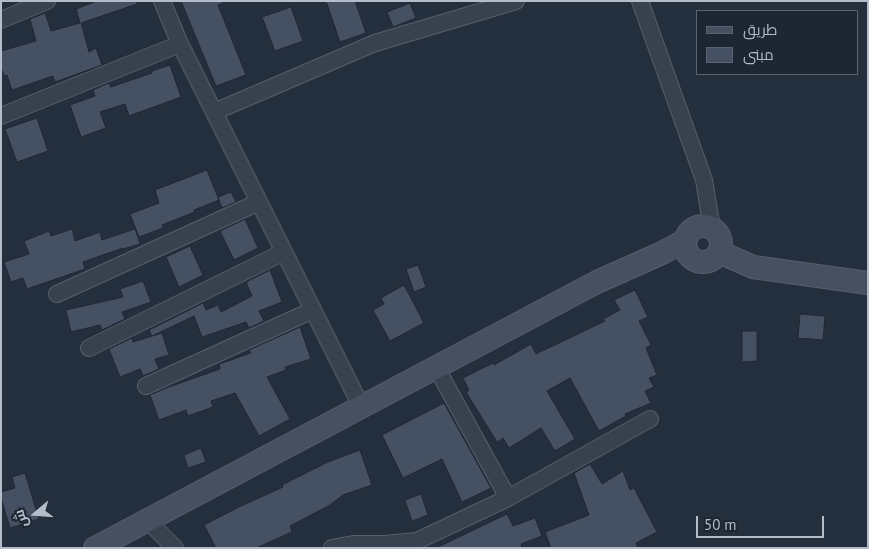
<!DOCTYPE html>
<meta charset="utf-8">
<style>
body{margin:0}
#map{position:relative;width:869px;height:549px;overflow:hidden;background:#242f3e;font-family:"PT Sans",Cairo,sans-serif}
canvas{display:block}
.frame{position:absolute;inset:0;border:2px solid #b4bcc9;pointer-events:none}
.legend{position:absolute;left:696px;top:10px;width:162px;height:65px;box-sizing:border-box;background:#1d2633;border:1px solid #59626f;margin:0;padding:6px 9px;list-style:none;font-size:15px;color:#b4bcc9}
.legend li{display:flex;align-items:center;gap:10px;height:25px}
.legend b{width:25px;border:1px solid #59626f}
.north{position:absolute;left:10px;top:489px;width:50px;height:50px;-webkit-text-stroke:4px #1d2633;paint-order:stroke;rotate:252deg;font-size:14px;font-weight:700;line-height:20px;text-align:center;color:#b4bcc9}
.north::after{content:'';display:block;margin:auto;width:18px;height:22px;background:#b4bcc9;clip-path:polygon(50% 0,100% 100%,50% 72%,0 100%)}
.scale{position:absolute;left:696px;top:516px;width:128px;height:22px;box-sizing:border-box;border:2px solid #b4bcc9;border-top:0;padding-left:6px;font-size:15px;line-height:18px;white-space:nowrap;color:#b4bcc9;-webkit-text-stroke:4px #1d2633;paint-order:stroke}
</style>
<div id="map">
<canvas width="869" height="549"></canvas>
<div class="frame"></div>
<ul class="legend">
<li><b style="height:6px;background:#465061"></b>طريق</li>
<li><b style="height:14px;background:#455162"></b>مبنى</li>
</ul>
<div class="north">ش</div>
<div class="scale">50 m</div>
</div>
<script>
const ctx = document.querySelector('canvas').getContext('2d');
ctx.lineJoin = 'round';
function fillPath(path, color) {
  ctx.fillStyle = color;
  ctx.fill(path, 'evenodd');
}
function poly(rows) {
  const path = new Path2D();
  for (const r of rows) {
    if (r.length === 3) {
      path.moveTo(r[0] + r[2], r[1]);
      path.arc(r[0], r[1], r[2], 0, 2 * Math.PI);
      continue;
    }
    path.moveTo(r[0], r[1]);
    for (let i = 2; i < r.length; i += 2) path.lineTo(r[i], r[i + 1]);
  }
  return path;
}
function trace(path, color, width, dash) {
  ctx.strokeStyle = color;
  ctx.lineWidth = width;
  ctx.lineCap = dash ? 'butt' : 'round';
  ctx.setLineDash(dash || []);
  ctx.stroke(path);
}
const building = poly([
 [97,1,136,1,137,4,81,23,89,52,96,48,102,65,55,82,53,76,12,90,7,75,4,76,1,68,1,51,36,41,30,19,45,13,51,31,80,23,76,9,97,1],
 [181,1,223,1,223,3,218,5,246,75,216,86,181,1],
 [326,1,355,1,366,33,340,42,326,1],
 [410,3,416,18,393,27,387,12,410,3],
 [291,7,303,41,275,51,262,17,291,7],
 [170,65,181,97,129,116,125,104,100,112,106,128,81,137,70,105,95,96,93,90,109,83,111,87,152,73,152,71,170,65],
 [37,118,48,151,17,162,5,129,37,118],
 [207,170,219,200,194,210,195,212,162,225,163,228,139,237,130,214,159,203,155,190,207,170],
 [231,192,236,202,222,208,218,197,231,192],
 [245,219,258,248,234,260,220,231,245,219],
 [72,229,75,241,100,232,102,240,135,229,140,244,123,249,123,248,83,262,85,269,27,289,23,278,11,282,4,262,29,254,24,241,49,231,51,236,72,229],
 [190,246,203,275,179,287,166,257,190,246],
 [418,265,426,287,414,292,406,269,418,265],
 [270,270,282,302,259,311,264,321,249,328,246,322,202,337,194,316,152,336,149,330,203,303,206,310,218,305,221,312,252,296,246,282,270,270],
 [143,281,151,302,122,312,125,319,102,330,100,325,71,332,66,310,123,297,120,289,143,281],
 [404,285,424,323,390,341,373,310,384,304,381,298,404,285],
 [635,290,648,317,639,321,651,345,646,348,657,375,649,378,654,387,645,391,651,403,625,414,626,416,599,431,570,378,547,391,575,439,555,451,541,428,509,448,503,438,497,442,466,392,469,390,463,378,493,363,494,365,531,344,536,354,605,321,603,319,620,310,614,300,635,290],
 [800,314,825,316,823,340,798,338,800,314],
 [300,327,311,359,285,367,286,370,267,377,290,419,259,436,235,393,211,401,213,407,188,416,186,410,159,420,150,395,166,388,220,369,219,364,251,353,249,350,300,327],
 [742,331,757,331,757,361,742,362,742,331],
 [162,333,169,355,155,359,159,369,143,376,140,369,120,377,109,349,132,338,133,342,162,333],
 [444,403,491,488,462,502,442,459,403,478,382,435,444,403],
 [201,448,206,462,188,468,184,455,201,448],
 [360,450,372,485,343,495,330,505,290,526,292,532,256,548,216,548,204,525,239,507,283,487,282,485,328,462,360,450],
 [590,464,602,484,623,471,630,490,634,488,657,532,636,543,638,548,551,548,545,532,589,515,574,473,590,464],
 [25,473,39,519,10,528,1,498,1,492,15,488,12,477,25,473],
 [421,494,428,515,412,521,405,500,421,494],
 [507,514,513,526,535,518,542,536,521,544,522,548,436,548,507,514]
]);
fillPath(building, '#455162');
trace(building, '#1f2835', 1);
const street = poly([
 [162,1,180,44,361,406],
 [640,1,704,180,712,229],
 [1,20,47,1],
 [214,112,375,43,516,1],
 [1,116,180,44],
 [57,294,259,202],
 [89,348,284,252],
 [436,367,508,498],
 [146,386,313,310],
 [148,521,175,548],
 [332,548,353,544,385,544,417,541,508,498,650,419]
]);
const secondary = poly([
 [703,244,18],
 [719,252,753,267,868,283],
 [95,548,597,282,662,253,686,240]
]);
trace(street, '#565f6c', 18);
trace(secondary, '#565f6c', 24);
trace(street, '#38414e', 16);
trace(secondary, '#465061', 22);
</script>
